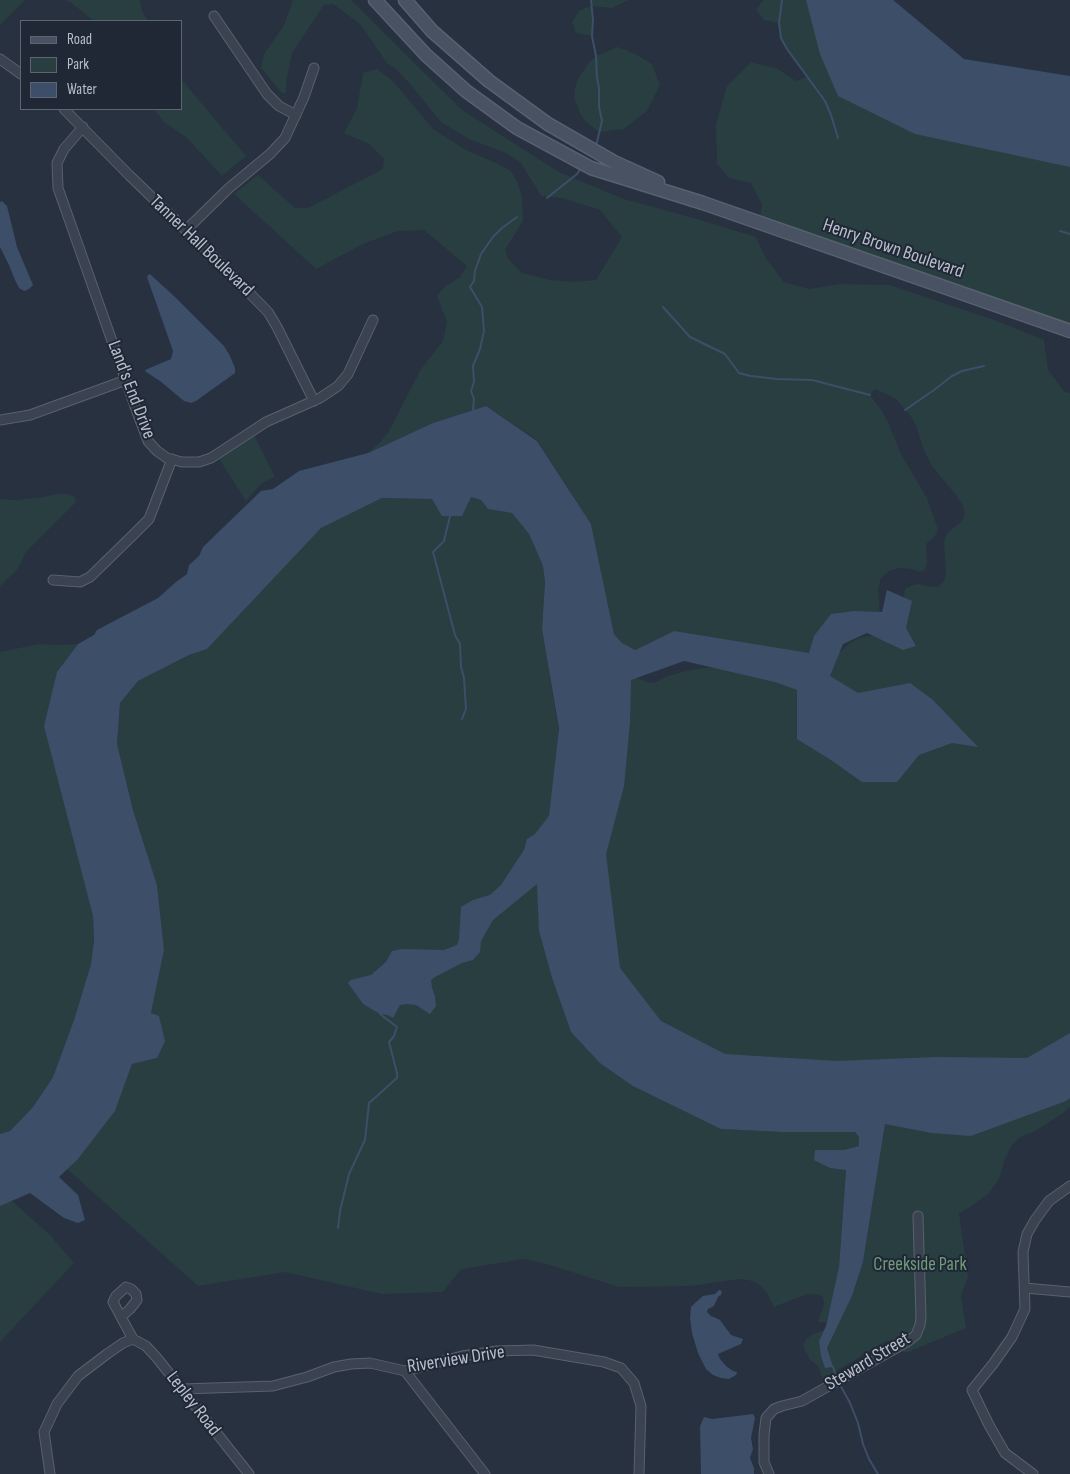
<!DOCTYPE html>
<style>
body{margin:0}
#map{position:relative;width:1070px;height:1474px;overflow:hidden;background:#273140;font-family:"Sofia Sans Condensed",sans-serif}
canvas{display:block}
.legend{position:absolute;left:20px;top:20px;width:162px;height:90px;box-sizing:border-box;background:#202836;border:1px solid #5d6472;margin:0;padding:6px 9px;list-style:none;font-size:15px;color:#b8becb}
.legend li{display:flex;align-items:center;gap:10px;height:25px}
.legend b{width:25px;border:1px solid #5d6472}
</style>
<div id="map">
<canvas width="1070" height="1474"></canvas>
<ul class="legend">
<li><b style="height:6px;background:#495263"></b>Road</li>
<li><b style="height:14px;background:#293e41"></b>Park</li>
<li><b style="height:14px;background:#3d4e69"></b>Water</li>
</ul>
</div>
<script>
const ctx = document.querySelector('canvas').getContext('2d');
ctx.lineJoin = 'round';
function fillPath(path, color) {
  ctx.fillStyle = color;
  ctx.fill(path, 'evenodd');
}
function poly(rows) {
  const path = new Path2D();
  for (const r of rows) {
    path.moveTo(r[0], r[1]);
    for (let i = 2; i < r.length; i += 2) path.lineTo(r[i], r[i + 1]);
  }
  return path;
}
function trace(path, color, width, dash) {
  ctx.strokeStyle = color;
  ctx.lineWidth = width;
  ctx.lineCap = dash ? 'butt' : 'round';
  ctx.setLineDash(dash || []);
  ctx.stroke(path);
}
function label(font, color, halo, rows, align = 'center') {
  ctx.font = font + ' "Sofia Sans Condensed",sans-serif';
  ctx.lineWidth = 4;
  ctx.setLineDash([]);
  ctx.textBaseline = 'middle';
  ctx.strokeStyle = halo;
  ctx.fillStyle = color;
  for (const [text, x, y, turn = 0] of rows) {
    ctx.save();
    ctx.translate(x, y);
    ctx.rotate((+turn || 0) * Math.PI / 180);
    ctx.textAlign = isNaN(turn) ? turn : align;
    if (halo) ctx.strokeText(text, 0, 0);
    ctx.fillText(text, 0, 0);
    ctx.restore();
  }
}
fillPath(poly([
 [0,0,25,0,0,25],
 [64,0,140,0,142,11,148,21,94,21,70,2],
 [293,0,351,0,462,110,559,172,624,199,690,217,756,237,765,257,784,282,809,289,840,284,889,285,997,321,1044,340,1048,370,1065,392,1070,393,1070,1046,1033,1063,708,1061,588,964,628,675,650,683,656,682,668,676,682,672,702,668,726,667,831,680,830,670,835,657,850,643,859,638,899,631,905,589,913,585,918,584,932,587,939,586,944,581,946,572,944,541,947,533,961,522,965,513,963,506,956,495,932,466,924,450,916,426,910,415,895,398,875,389,870,395,882,411,888,422,901,454,927,498,938,529,935,536,926,544,927,563,924,571,919,572,912,569,900,568,891,570,881,578,878,589,880,614,811,662,674,631,634,650,622,643,614,634,591,524,537,440,486,406,433,423,368,453,380,442,389,431,421,369,443,341,447,322,437,296,443,288,460,277,467,266,424,230,398,231,363,244,316,269,234,194,258,175,295,208,308,208,383,169,384,159,369,144,344,133,357,108,363,73,377,69,394,82,433,129,466,150,498,164,511,171,517,182,522,196,523,221,505,250,508,259,522,273,551,280,573,282,596,280,622,237,600,210,562,198,541,196,521,163,506,153,469,139,441,122,410,84,396,69,387,63,360,24,333,4,324,5,292,53,286,83,286,93,282,93,261,68,264,54,284,25],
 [591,0,629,0,612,8,591,6,593,20,592,36,576,33,572,22,580,10,591,6],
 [763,0,806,0,816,31,972,145,1008,154,1070,165,1070,334,758,228,762,205,751,183,729,178,717,164,716,124,727,86,751,62,778,69,796,81,807,77,787,49,781,38,779,23,764,20,756,10],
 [618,47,637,55,652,64,660,85,647,111,624,129,599,132,585,121,580,113,574,98,575,88,578,79,589,63,596,56],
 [181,79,246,156,222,176,187,138,164,122,154,109,181,109],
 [252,431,275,477,262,483,246,501,216,454],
 [57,494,67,494,74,496,76,502,26,552,17,570,0,586,0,499,17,500,44,497],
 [471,497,481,500,489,509,512,513,529,534,543,566,545,582,542,629,561,745,539,931,552,978,571,1032,721,1129,782,1132,821,1130,855,1132,859,1137,859,1146,844,1150,825,1150,830,1168,846,1170,839,1267,832,1301,826,1322,818,1322,824,1304,823,1297,820,1295,807,1294,774,1307,767,1293,760,1285,753,1281,740,1279,690,1286,619,1287,550,1265,525,1259,461,1269,443,1292,382,1294,285,1272,198,1286,67,1169,78,1159,115,1111,132,1064,157,1058,151,1013,164,950,157,885,133,810,117,744,120,703,138,681,189,655,207,649,320,528,382,498,432,499],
 [39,644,59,645,78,644,57,672,85,883,93,916,94,941,91,964,74,1020,53,1077,33,1107,10,1131,0,1134,0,652],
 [1070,1085,1070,1107,1062,1114,1035,1131,1020,1137,1011,1146,1005,1159,999,1179,988,1194,967,1209,959,1213,968,1277,961,1296,966,1328,906,1353,888,1340,823,1379,818,1366,810,1360,803,1346,806,1339,813,1334,824,1330,819,1341,827,1348,852,1296,863,1262,885,1124,941,1133],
 [11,1200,50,1235,74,1263,0,1342,0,1206]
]), '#293e41');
fillPath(poly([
 [806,0,893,0,964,59,1070,76,1070,167,915,134,838,96,820,54],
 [2,201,7,206,17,247,33,285,29,289,24,291,19,288,15,280,9,265,0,247,0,202],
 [149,274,151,275,175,297,224,346,230,356,235,368,235,373,196,401,191,403,184,401,160,381,146,372,145,370,171,359,173,351,147,277],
 [486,406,537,441,591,524,614,634,622,643,635,650,674,631,809,653,814,636,831,614,854,611,882,612,887,590,912,601,906,628,916,646,903,650,867,633,843,644,830,676,858,693,910,683,933,700,978,747,952,743,919,755,897,782,862,782,831,760,797,739,797,690,775,682,684,661,631,680,630,722,624,786,606,854,620,968,661,1021,725,1054,837,1061,936,1057,1027,1058,1070,1033,1070,1098,1066,1101,971,1136,932,1133,885,1124,863,1262,852,1296,827,1348,833,1367,825,1368,821,1356,819,1341,826,1326,839,1267,846,1170,830,1168,814,1160,815,1150,844,1150,859,1146,859,1137,855,1132,782,1132,721,1129,633,1086,600,1063,571,1032,552,978,539,931,537,884,493,920,481,941,480,952,473,960,462,963,435,977,431,980,432,988,435,996,436,1006,430,1014,416,1005,407,1004,400,1005,393,1018,388,1015,380,1014,363,1004,348,983,351,980,371,975,386,962,392,951,402,949,444,950,457,945,459,939,461,907,473,900,490,895,501,885,524,850,527,839,535,834,549,816,559,729,542,629,545,582,543,566,529,534,512,513,488,509,481,500,471,497,462,516,442,516,432,499,382,498,321,528,207,649,189,655,138,681,120,703,117,744,133,810,157,885,164,950,151,1013,159,1016,165,1041,157,1058,132,1064,115,1111,78,1159,59,1177,78,1195,85,1220,78,1223,64,1218,30,1193,0,1206,0,1134,10,1131,33,1107,53,1077,74,1020,91,964,94,941,93,916,44,726,57,672,78,644,94,635,97,630,158,598,176,582,187,574,189,565,199,556,203,547,261,491,273,489,299,471,368,453,433,423],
 [719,1290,722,1291,721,1295,718,1297,714,1306,708,1309,707,1312,711,1316,720,1320,731,1335,743,1339,741,1344,718,1354,720,1359,726,1366,733,1371,737,1372,736,1375,729,1379,721,1378,713,1375,706,1369,698,1353,692,1333,690,1318,691,1307,696,1302,703,1296,715,1294],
 [753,1414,755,1418,751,1438,753,1449,750,1458,754,1468,754,1474,701,1474,700,1426,704,1417,712,1419]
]), '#3d4e69');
trace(poly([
 [591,0,593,20,592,36,596,56,597,78,599,88,599,107,602,121,596,146],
 [782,0,779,23,781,38,787,49,825,101,831,115,838,138],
 [547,198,577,174,581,168],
 [1060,231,1070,234],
 [663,307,690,337,725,354,739,373,751,376,777,379,812,380,870,395],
 [473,410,474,399,471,391,474,382,473,366,480,349,484,331,482,307,470,287,474,281,475,271,481,254,493,237,502,228,517,217],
 [905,410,934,390,952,376,962,371,984,366],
 [450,516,444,541,433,552,455,635,460,644,461,667,464,678,466,709,462,719],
 [338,1228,340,1211,349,1174,365,1140,369,1103,397,1078,397,1073,389,1042,394,1036,397,1027,380,1014],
 [833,1367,837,1379],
 [839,1383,850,1403,858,1423,863,1444,869,1459,878,1474]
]), '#3d4e69', 2);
const minor = poly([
 [214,16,267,94,279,106,296,115],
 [0,59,21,74],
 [64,109,129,175,222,265,268,312,277,327,314,401],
 [83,127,64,149,57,163,58,188,137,412,148,441,157,451,167,458,182,462,199,462,211,458,266,422,320,398,338,386,348,374,373,320],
 [186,230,229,188,270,154,285,138,304,97,314,68],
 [0,420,30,415,126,380],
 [53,580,80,582,90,577,133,535,149,519,172,459],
 [1025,1288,1070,1292],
 [121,1317,130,1309,137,1300,136,1294,131,1289,126,1287,116,1296,113,1302,121,1317,133,1339],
 [133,1339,146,1346,157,1358,249,1474],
 [405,1371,485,1474],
 [182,1389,273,1386,307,1377,334,1367,351,1364,370,1363,405,1371,462,1356,497,1351,533,1350,604,1362,621,1368,634,1383,641,1406,639,1474],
 [50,1474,44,1432,57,1404,78,1376,107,1354,123,1343,133,1339],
 [769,1474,764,1462,764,1435,766,1418,774,1409,782,1406,802,1401,907,1342,916,1335,920,1325,921,1317,918,1216],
 [1033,1474,1005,1453,989,1425,972,1390,993,1364,1012,1337,1025,1309,1023,1252,1027,1234,1035,1220,1049,1201,1070,1186]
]);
const secondary = poly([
 [375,0,426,55,466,91,517,128,591,168,703,203,1070,331],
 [405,0,432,31,489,81,548,124,614,162,658,182]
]);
trace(minor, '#59616e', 11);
trace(secondary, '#59616e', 15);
trace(minor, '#3b4350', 9);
trace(secondary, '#495263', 12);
label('19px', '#b8becb', '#202836', [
 ["Tanner Hall Boulevard",201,246,44],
 ["Henry Brown Boulevard",893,249,19],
 ["Land's End Drive",131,390,69],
 ["Riverview Drive",456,1360,-9],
 ["Steward Street",868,1362,-31],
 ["Lepley Road",193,1404,52]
]);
label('19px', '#6f9b7a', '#202836', [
 ["Creekside Park",920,1265]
]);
</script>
